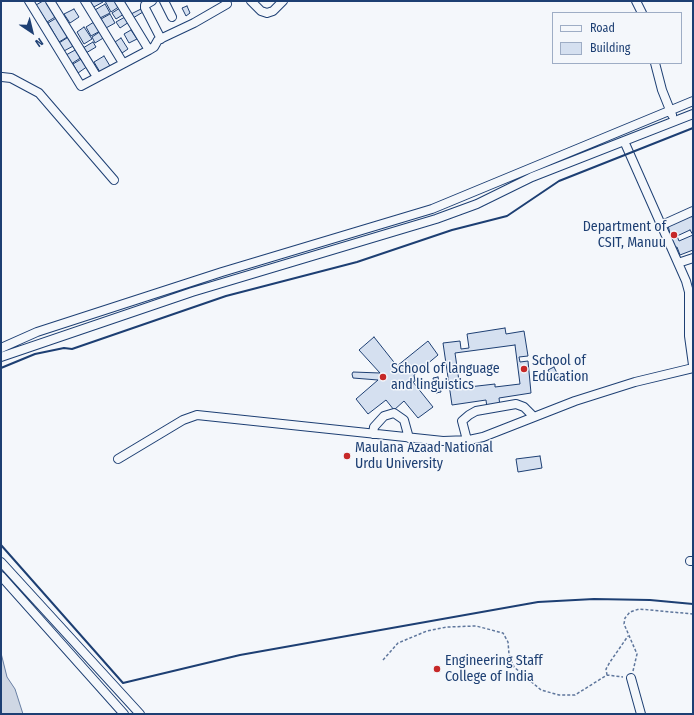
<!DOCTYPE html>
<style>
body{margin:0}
#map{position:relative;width:694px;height:715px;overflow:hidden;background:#f4f7fb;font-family:"Fira Sans Condensed",sans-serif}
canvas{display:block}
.frame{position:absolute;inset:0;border:2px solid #1d3f73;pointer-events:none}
.legend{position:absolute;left:552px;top:12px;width:130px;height:52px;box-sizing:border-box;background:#f4f7fb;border:1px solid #9eadc5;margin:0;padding:5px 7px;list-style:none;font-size:12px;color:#1d3f73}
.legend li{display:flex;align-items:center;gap:8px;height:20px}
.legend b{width:20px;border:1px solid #9eadc5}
.north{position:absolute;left:12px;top:12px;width:40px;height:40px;-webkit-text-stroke:3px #f4f7fb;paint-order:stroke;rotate:145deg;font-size:11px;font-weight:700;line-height:16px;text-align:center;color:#1d3f73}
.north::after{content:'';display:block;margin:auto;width:14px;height:18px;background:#1d3f73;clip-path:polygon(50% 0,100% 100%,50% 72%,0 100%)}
</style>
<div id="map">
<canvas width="694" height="715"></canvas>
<div class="frame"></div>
<ul class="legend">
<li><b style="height:5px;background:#f4f7fb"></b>Road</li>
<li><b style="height:11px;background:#d5e0f0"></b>Building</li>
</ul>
<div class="north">N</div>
</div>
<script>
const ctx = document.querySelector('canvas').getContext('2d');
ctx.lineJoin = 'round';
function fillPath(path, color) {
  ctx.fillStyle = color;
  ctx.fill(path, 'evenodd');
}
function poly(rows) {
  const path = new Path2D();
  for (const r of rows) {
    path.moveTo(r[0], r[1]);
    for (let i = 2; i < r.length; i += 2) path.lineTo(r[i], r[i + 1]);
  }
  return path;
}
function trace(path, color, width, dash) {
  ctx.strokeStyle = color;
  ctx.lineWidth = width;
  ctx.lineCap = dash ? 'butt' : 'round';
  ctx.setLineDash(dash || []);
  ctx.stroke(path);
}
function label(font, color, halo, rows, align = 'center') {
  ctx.font = font + ' "Fira Sans Condensed",sans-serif';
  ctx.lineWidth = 3;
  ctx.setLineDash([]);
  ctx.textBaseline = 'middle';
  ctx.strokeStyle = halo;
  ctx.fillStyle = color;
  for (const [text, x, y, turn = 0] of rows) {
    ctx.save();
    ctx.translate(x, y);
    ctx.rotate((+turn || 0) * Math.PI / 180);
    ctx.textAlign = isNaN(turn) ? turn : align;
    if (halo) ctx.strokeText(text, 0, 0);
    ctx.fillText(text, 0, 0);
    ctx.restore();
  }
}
const water = poly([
 [1,653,7,677,15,689,23,714,1,714,1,653]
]);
fillPath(water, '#cfd7e4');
trace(water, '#687fa3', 1);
const building = poly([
 [43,1,48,1,57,16,47,22,36,5,43,1],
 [88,1,102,1,103,2,92,8,88,1],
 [105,1,117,1,120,6,111,12,105,1],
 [105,4,110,13,100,18,95,10,105,4],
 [187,6,190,13,186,16,182,8,187,6],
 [120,8,124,14,116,19,112,13,120,8],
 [74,9,79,17,70,23,64,14,74,9],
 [141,9,143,12,133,18,131,14,141,9],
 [110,14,115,23,106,28,101,19,110,14],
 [58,17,69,36,59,42,48,23,58,17],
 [125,17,129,22,120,28,116,22,125,17],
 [94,22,100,31,91,36,86,27,94,22],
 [84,27,92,39,84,44,77,32,84,27],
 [131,30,137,39,129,43,124,34,131,30],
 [101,31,105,37,95,43,92,37,101,31],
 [70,36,75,45,64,51,59,43,70,36],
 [121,38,128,49,122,53,115,42,121,38],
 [93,42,96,47,86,53,83,48,93,42],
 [77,49,82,57,71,64,66,55,77,49],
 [104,56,110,66,100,72,94,62,104,56],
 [83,58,88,66,78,73,73,64,83,58],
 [689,216,693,217,693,250,680,255,677,247,673,248,668,225,689,216],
 [690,230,693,235,679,241,677,236,690,230],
 [505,328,506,334,524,331,528,356,519,357,520,362,528,361,531,393,499,398,500,406,487,408,486,400,452,405,443,343,460,341,461,349,469,348,467,334,505,328],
 [515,345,520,384,495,387,495,384,460,388,455,353,515,345],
 [374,337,397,366,428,341,438,355,414,375,415,381,413,382,433,407,418,418,404,401,394,410,386,400,368,414,356,399,378,380,353,378,352,374,353,372,380,373,359,350,374,337],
 [554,367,559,377,553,380,548,370,554,367],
 [438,377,441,392,436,393,433,378,438,377],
 [540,456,542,468,518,472,516,459,540,456]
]);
fillPath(building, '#d5e0f0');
trace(building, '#1d3f73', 1);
const minor = poly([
 [29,1,81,86,149,50,119,1],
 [50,1,97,77],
 [85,1,123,63],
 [152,1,145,5,145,8,161,39],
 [164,1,172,17],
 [251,1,261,11,267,13,273,11,283,1],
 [636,1,642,13],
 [149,50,154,47,158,40,194,23,227,4],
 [655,63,662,90,672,115],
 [2,77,11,78,39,93,114,180],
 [624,141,686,281,689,292,689,336,693,365],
 [662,225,693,211],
 [678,263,693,258],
 [1,348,37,332,222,272,432,209,693,101],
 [1,357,192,292,436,219,477,204,532,177,693,114],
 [373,434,374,427,384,416,394,413,404,420,409,438],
 [467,440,462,421,469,415,476,411,516,404,524,407,534,417],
 [118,459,183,420,197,415,443,441,469,440,483,437,575,401,635,382,693,368],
 [690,561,693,561],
 [1,562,140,714],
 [1,576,124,714],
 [631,678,641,714]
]);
trace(minor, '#1d3f73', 10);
trace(poly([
 [383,660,398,643,427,631,447,627,476,626,503,633,508,642,509,654,514,667,541,690,559,695,575,695,607,675,623,677],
 [633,671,637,654,624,624,625,618,630,612,639,609,693,614],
 [607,675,606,669,610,662,628,636]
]), '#5e769c', 1.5, [3, 2]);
trace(minor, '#f4f7fb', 8);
trace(poly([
 [1,368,35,354,64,348,72,349,226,296,357,262,452,230,507,216,559,181,693,128],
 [1,545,123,683],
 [123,683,240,655,538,602,594,599,650,600,693,604]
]), '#1d3f73', 2);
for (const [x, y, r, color] of [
 [674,235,4,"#c62828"],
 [524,369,4,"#c62828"],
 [383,377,4,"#c62828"],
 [347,456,4,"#c62828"],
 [437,669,4,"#c62828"]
]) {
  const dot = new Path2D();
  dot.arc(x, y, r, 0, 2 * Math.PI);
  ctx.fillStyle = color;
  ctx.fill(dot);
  trace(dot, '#f4f7fb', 1.5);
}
label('14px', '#1d3f73', '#f4f7fb', [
 ["Department of",666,227,"right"],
 ["CSIT, Manuu",666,243,"right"],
 ["School of",532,361],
 ["Education",532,377],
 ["School of language",391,369],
 ["and linguistics",391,385],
 ["Maulana Azaad National",355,448],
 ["Urdu University",355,464],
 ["Engineering Staff",445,661],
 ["College of India",445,677]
], 'left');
</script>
